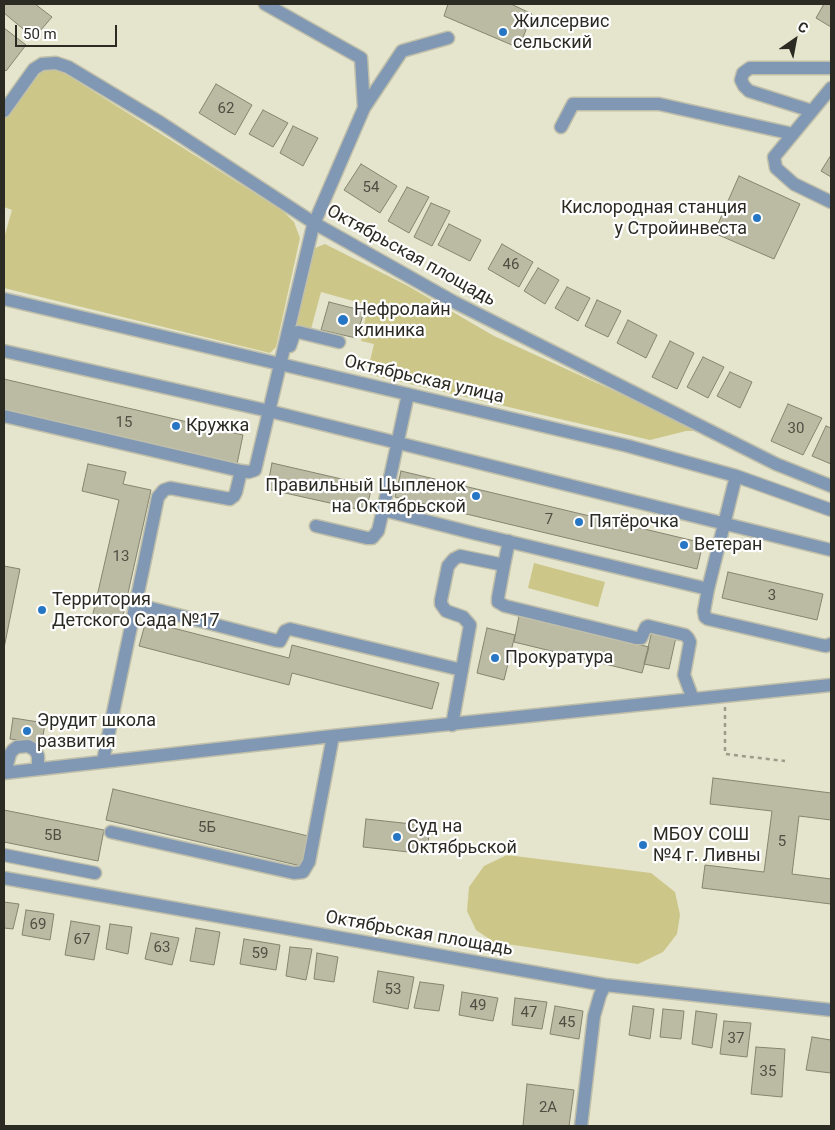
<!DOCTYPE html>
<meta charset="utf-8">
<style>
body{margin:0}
#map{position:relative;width:835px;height:1130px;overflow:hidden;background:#e5e4cc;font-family:Roboto,sans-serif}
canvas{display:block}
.frame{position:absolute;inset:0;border:5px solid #2c2b23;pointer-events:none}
.north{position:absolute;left:770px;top:15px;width:50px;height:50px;-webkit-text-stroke:4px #fff;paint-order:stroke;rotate:33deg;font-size:14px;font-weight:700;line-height:20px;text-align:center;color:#2c2b23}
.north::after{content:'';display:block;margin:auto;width:18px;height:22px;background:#2c2b23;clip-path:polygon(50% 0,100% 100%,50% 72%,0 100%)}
.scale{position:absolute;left:15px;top:25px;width:102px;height:22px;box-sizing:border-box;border:2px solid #2c2b23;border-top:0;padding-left:6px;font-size:15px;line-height:18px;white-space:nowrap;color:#2c2b23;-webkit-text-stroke:4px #fff;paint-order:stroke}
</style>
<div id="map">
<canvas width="835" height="1130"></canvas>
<div class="frame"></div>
<div class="north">С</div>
<div class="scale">50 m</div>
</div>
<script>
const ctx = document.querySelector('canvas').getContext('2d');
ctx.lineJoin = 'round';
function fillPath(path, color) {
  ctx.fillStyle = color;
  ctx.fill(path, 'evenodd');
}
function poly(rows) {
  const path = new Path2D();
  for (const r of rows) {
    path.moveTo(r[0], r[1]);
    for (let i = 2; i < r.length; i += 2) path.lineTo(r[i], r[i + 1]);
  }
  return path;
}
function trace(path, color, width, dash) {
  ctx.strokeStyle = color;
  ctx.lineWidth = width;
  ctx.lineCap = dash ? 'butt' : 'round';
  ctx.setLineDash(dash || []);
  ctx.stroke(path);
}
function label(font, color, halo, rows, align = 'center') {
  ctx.font = font + ' Roboto,sans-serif';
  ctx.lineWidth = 4.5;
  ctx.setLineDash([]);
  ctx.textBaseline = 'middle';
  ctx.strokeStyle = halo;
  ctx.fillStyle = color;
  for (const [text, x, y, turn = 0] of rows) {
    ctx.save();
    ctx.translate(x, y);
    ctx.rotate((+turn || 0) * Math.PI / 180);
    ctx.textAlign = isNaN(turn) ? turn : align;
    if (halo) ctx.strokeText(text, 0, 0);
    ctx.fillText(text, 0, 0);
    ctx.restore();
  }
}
fillPath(poly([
 [58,69,283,211,294,222,300,238,276,347,270,353,4,288,4,238,12,210,4,207,4,119,33,75,43,70],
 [325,244,408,286,494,336,693,427,695,431,686,431,650,440,367,374,374,344,361,341,368,305,321,292,311,329,295,324,315,248],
 [534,563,605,582,598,607,528,588],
 [507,855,651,873,675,892,680,915,677,934,663,952,638,964,494,942,476,930,467,911,469,887,484,866]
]), '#ccc788');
const building = poly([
 [6,4,35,4,52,17,34,38,4,13,4,6,6,4],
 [448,4,511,4,532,14,519,48,444,16,448,4],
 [824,4,831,4,831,27,816,18,824,4],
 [4,28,26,45,6,71,4,69,4,28],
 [216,84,252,105,235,135,199,113,216,84],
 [263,110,288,123,273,147,249,134,263,110],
 [293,126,318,138,303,166,280,153,293,126],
 [831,155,831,177,821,171,831,155],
 [361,164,397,186,380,213,344,190,361,164],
 [739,176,800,204,774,259,714,233,739,176],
 [407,187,429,197,409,233,388,221,407,187],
 [431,203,450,211,432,246,414,237,431,203],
 [449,224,481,240,470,261,438,245,449,224],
 [502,244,533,262,519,287,488,269,502,244],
 [538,268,559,280,545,304,524,291,538,268],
 [567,287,590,298,578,321,555,308,567,287],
 [597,300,621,311,608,337,585,326,597,300],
 [329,302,364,311,356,338,321,330,329,302],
 [628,320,657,335,646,358,617,343,628,320],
 [670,341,694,353,677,389,652,377,670,341],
 [703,357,724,367,708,398,687,387,703,357],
 [730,372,752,382,740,408,717,396,730,372],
 [4,379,243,435,237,464,4,410,4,379],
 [788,404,822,418,803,455,771,441,788,404],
 [826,426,831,428,831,464,812,456,826,426],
 [272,463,372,486,366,511,267,489,272,463],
 [88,464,126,472,123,484,151,490,122,620,93,614,119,500,82,491,88,464],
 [401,471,703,543,697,569,395,497,401,471],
 [4,566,20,569,4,648,4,566],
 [728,572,823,594,817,620,722,598,728,572],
 [519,616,649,647,642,673,514,642,519,616],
 [146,621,289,658,292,645,439,683,432,709,292,673,289,685,139,646,146,621],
 [487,628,515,635,504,680,477,673,487,628],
 [652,631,676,637,669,669,644,664,652,631],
 [13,718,45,723,42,743,10,739,13,718],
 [713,778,831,793,831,820,799,816,792,874,831,879,831,904,702,888,705,865,764,872,772,811,710,804,713,778],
 [113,789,308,836,301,866,106,820,113,789],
 [4,810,104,830,98,861,4,842,4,810],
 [366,819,430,826,427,854,363,847,366,819],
 [4,902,19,904,13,929,4,928,4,902],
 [26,910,54,914,50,940,22,935,26,910],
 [71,921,100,926,94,960,65,955,71,921],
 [110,924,132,927,128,954,106,949,110,924],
 [196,928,220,932,214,965,190,961,196,928],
 [151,933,179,938,172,965,145,959,151,933],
 [244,939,280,945,276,970,240,964,244,939],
 [290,947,312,949,306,980,286,976,290,947],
 [317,953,338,957,334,982,314,979,317,953],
 [378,971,414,977,408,1009,373,1002,378,971],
 [420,982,444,985,439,1011,414,1008,420,982],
 [462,992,498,998,493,1021,459,1015,462,992],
 [515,998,547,1002,542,1029,512,1025,515,998],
 [555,1006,583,1011,579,1039,550,1034,555,1006],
 [633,1006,654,1009,650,1039,629,1035,633,1006],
 [663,1009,684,1011,681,1039,660,1037,663,1009],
 [696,1011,717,1014,712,1048,692,1044,696,1011],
 [724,1021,751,1023,747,1057,720,1054,724,1021],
 [812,1037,831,1040,831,1073,806,1070,812,1037],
 [756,1047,785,1049,782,1097,751,1094,756,1047],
 [527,1084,574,1090,569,1126,523,1126,527,1084]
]);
fillPath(building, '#bbbaa3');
trace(building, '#85846f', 1);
const minor = poly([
 [265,4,361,58,364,108],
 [831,88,774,157,776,168,794,184,831,202],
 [4,111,34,69,42,64,56,63,68,67,161,123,314,223,454,302,776,464,831,486],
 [812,111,749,91,744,86,741,80,743,73,750,68,831,68],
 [561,127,573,104,659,104,793,134],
 [4,299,628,446,736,476,831,510],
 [290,346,294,334,298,332,339,342],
 [4,351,269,411,831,550],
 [408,394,383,510,473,533,708,589,704,611,705,617,708,619,821,645,826,646,831,644],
 [4,416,241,471],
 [316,526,367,538,372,538,378,531,383,510],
 [504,565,509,541],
 [708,589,736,476],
 [135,604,274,640,280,641,285,631,290,629,462,670],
 [452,725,470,625,463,617,446,611,441,604,441,600,448,566,454,559,460,556,504,565,498,598,498,602,505,606,636,638,641,638,646,627,648,626,685,635,688,638,690,642,684,675,693,699],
 [103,761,158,497,164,490,170,488,230,499,234,496,236,492,241,471,249,472,255,470,313,226,364,108,402,51,448,38],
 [4,773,333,736,831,685],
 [5,773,10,754,13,750,17,747,28,746,35,750,38,756,38,769],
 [111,832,294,873,303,872,309,862,333,736],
 [4,855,95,873],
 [4,878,605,985,831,1010],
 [581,1126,594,1016,600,995,605,985]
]);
trace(minor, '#c0bfaa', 15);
trace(poly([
 [725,707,725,754,785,761]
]), '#9d9c8a', 2.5, [4, 4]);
trace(minor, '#8098b4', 12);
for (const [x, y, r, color] of [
 [503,32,5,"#2776c5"],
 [757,218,5,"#2776c5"],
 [343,320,6,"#2776c5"],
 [176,426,5,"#2776c5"],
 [476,496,5,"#2776c5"],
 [579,522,5,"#2776c5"],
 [684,545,5,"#2776c5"],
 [42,610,5,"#2776c5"],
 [495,658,5,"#2776c5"],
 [27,731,5,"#2776c5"],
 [397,837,5,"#2776c5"],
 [643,845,5,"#2776c5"]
]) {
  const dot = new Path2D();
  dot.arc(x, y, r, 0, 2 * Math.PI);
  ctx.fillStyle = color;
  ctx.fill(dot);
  trace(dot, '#fff', 2);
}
label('15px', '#504f43', null, [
 ["62",226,109],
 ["54",371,188],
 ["46",511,265],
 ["15",124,423],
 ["30",796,429],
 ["7",549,520],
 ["13",121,557],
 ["3",772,596],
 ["5Б",207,828],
 ["5В",53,836],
 ["5",782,842],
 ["69",38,925],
 ["67",82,940],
 ["63",162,948],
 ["59",260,954],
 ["53",393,990],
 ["49",478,1006],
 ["47",529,1013],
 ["45",567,1023],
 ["37",736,1039],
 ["35",768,1072],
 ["2А",548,1108]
]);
label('18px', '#2c2b23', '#fff', [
 ["Жилсервис",513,22],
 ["сельский",513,43],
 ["Кислородная станция",747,208,"right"],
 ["у Стройинвеста",747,229,"right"],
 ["Нефролайн",354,310],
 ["клиника",354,331],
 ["Кружка",186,426],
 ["Правильный Цыпленок",466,486,"right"],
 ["на Октябрьской",466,507,"right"],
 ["Пятёрочка",589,522],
 ["Ветеран",694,545],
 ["Территория",52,600],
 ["Детского Сада №17",52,621],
 ["Прокуратура",505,658],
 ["Эрудит школа",37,721],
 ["развития",37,742],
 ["Суд на",407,827],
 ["Октябрьской",407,848],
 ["МБОУ СОШ",653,835],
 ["№4 г. Ливны",653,856]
], 'left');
label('18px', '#2c2b23', '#fff', [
 ["Октябрьская площадь",411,256,29],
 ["Октябрьская улица",424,380,13],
 ["Октябрьская площадь",419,934,10]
]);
</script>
